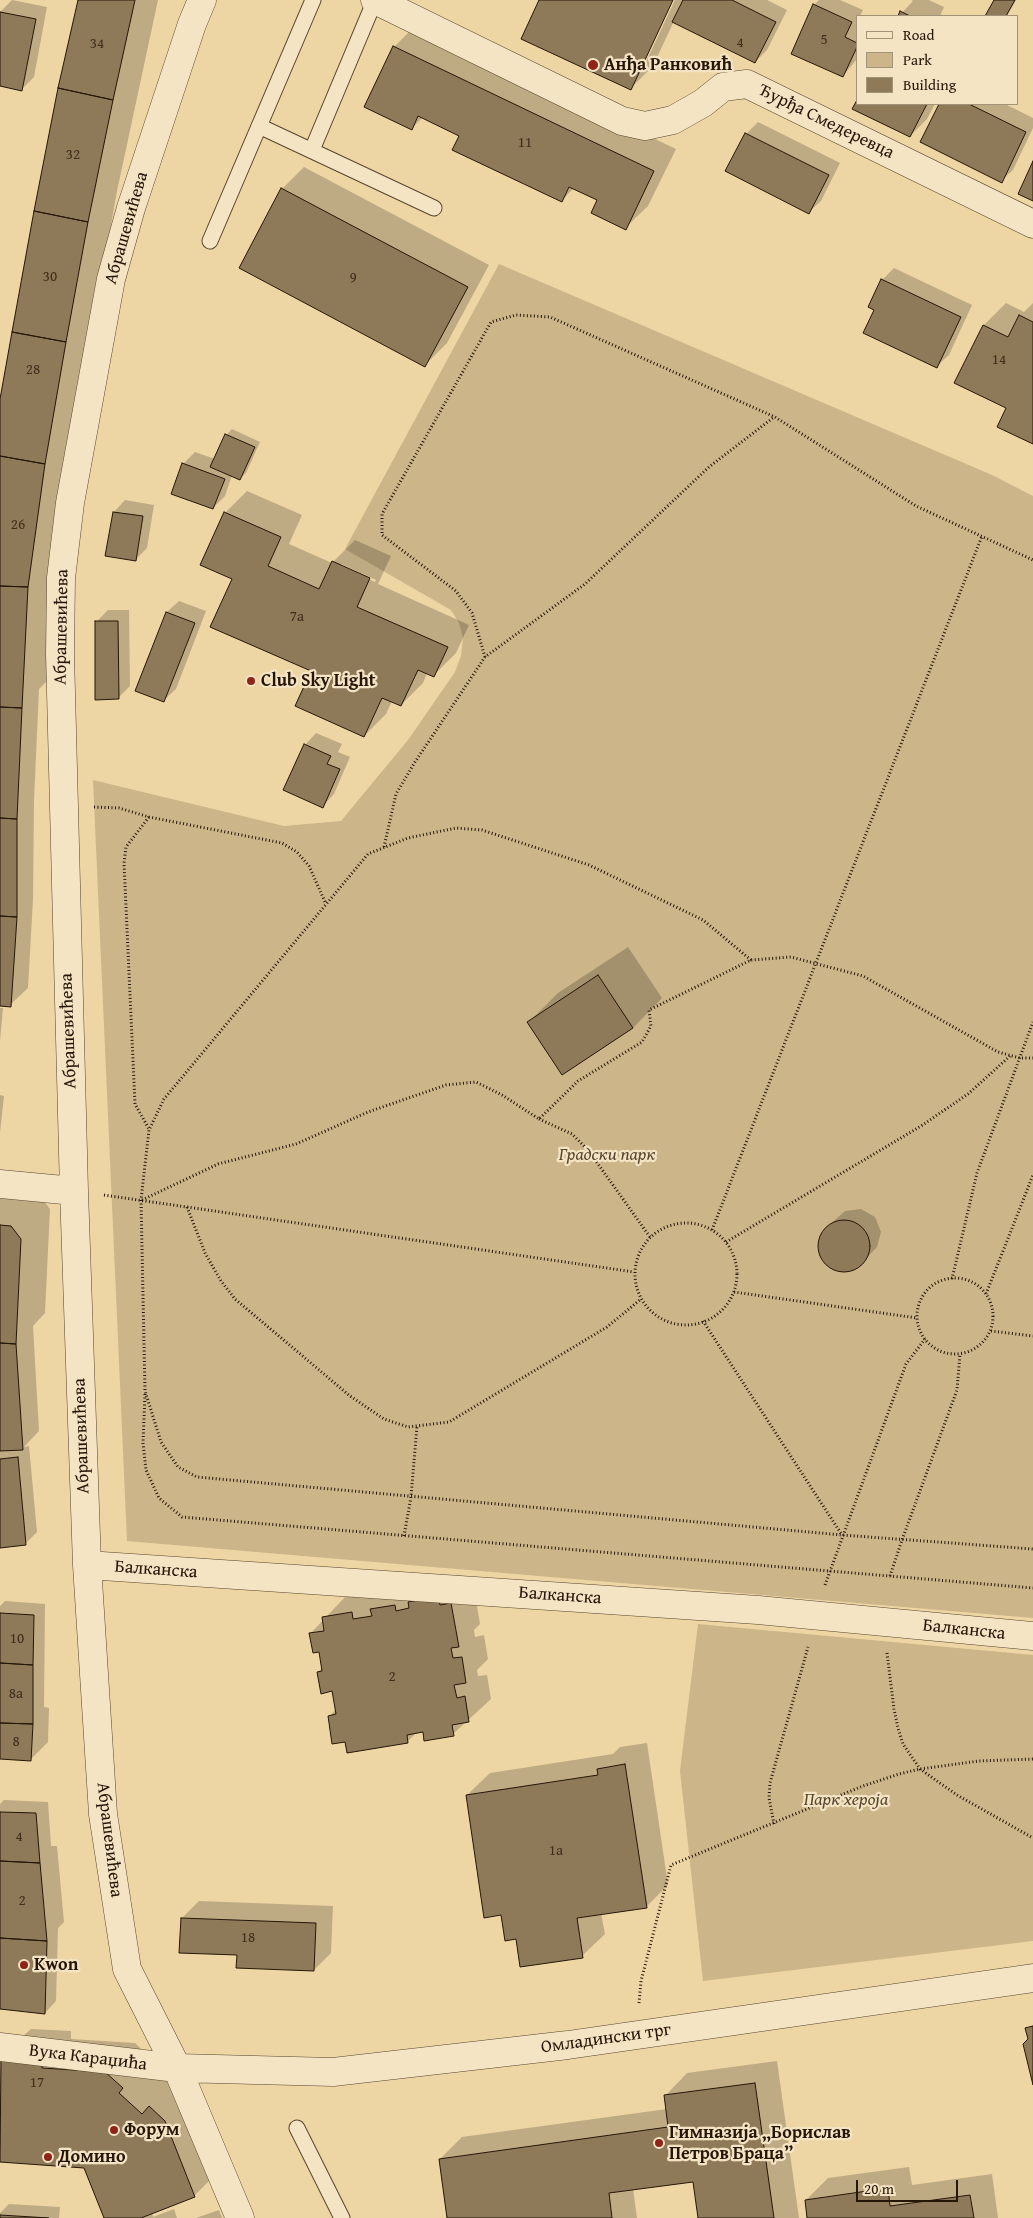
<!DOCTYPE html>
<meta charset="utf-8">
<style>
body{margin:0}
#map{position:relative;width:1033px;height:2218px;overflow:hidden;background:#eed5a4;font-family:"Gentium Book Plus",serif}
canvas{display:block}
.legend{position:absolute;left:856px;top:15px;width:162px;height:90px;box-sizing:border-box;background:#f4e4c4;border:1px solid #a19278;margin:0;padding:6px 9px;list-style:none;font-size:15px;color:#251607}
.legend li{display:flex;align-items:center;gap:10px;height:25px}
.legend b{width:25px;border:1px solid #a19278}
.scale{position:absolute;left:856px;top:2180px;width:102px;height:22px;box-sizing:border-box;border:2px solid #251607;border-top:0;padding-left:6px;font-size:15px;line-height:18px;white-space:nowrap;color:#251607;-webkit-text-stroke:4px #f4e4c4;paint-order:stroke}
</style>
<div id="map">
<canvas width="1033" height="2218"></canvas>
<ul class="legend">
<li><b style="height:6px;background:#f4e4c4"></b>Road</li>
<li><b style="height:14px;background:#ccb589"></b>Park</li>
<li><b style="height:14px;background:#8e7959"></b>Building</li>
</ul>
<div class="scale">20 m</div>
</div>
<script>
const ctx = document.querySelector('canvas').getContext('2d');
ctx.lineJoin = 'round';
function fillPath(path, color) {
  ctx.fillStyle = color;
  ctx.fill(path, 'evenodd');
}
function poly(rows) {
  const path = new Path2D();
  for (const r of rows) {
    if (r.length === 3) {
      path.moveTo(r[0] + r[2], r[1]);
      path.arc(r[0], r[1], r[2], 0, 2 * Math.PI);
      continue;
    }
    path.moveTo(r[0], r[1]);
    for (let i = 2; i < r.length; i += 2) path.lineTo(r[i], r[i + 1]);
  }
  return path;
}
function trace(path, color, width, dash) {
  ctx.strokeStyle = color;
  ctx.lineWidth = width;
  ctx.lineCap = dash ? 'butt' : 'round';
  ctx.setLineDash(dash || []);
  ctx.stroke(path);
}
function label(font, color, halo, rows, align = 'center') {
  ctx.font = font + ' "Gentium Book Plus",serif';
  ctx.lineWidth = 4.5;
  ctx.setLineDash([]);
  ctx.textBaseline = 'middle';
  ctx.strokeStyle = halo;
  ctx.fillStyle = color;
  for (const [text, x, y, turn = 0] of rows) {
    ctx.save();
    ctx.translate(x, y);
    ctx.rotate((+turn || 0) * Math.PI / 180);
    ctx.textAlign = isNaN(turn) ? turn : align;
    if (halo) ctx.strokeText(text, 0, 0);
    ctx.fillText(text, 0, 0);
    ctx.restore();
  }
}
fillPath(poly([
 [499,264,992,475,1033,496,1033,1618,127,1541,93,780,284,826,341,821,408,740,455,672,461,656,463,638,459,623,451,610,345,549],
 [698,1624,1033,1655,1033,1941,703,1981,680,1771]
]), '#ccb589');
fillPath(poly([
 [12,0,47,7,34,77,22,89,0,85,0,12],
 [79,0,158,0,117,191,74,433,51,677,39,689,34,801,33,899,28,988,10,1005,0,1005,0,408],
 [540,0,672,0,642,64,645,64,675,0,767,0,787,10,767,50,755,62,674,21,653,66,631,88],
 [819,0,840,0,863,10,860,16,857,16,857,59,843,76,814,5],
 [911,0,929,0,944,7,940,16,899,16,913,1],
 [996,0,1016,0,1007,16,987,16],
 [416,25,676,149,648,206,625,228,599,200,574,188,561,201,461,135,423,117,412,128,394,47],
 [857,104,935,104,927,119,910,136,854,108],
 [940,104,1005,104,1033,118,1033,128,1013,170,1001,181,921,142],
 [758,122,840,163,821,201,809,212,746,134],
 [304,167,489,265,447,343,425,365,282,189],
 [894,268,972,305,949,355,937,366,876,309,882,280],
 [1006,303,1024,312,1033,303,1033,443,1008,408,984,325],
 [232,429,260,442,246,473,240,479,232,475,225,496,213,508,183,464,195,452,215,459,226,435],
 [247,491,302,515,289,544,332,563,355,540,391,556,378,584,469,625,456,653,434,675,427,673,423,683,401,705,392,701,386,714,364,736,313,670,233,578,225,513],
 [341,564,376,580,375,582,341,567],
 [125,500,154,505,147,548,135,560,114,512],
 [179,601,206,611,176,689,164,700,137,690,167,612],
 [108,610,129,610,130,686,118,698,96,622],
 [316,733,342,744,338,752,350,757,334,794,323,806,305,745],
 [628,947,662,998,633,1028,529,1022,558,993],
 [0,1008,3,1008,0,1041],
 [0,1095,4,1096,0,1133],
 [0,1194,41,1197,50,1209,45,1313,33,1326,39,1431,24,1447,29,1446,37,1532,25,1544,0,1547],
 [861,1209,875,1217,881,1232,877,1247,859,1266,843,1270,828,1265,823,1258,819,1243,826,1228,845,1211],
 [460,1575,462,1584,473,1582,480,1624,474,1630,475,1637,484,1635,488,1659,477,1670,478,1676,487,1675,491,1699,453,1734,424,1731,417,1732,408,1741,346,1741,329,1717,336,1709,333,1690,318,1672,323,1667,320,1650,310,1634,346,1596],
 [5,1601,45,1604,44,1707,49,1708,48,1742,30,1760,0,1758,0,1606],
 [647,1743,668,1885,646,1907,601,1913,605,1934,582,1956,517,1938,502,1914,467,1795,490,1773,613,1754,620,1747],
 [4,1800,48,1802,51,1846,57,1846,64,1922,58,1928,56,2001,45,2013,0,2008,0,1804],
 [199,1901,333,1906,331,1953,314,1970,238,1954,182,1918],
 [31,2029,71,2031,71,2039,135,2043,151,2058,147,2063,171,2085,224,2166,194,2196,152,2212,153,2217,174,2209,177,2218,105,2218,85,2167,0,2161,0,2057],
 [777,2061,799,2218,699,2218,694,2180,633,2188,637,2218,448,2218,440,2159,462,2137,667,2109,665,2096,687,2073],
 [909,2167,912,2185,992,2174,998,2218,809,2218,806,2200,828,2178],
 [9,2204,60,2207,59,2218,0,2218,0,2213],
 [219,2210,222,2218,196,2218]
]), '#0003');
const building = poly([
 [78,0,135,0,113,100,58,88,78,0],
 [539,0,673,0,631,90,521,39,539,0],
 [683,0,732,0,776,22,755,63,672,22,683,0],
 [994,0,1015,0,1006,16,985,16,994,0],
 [813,4,852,22,845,37,857,43,857,47,843,77,791,54,813,4],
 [900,11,910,16,898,16,900,11],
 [0,12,36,19,22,91,0,86,0,12],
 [393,46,654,171,626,230,591,213,597,200,569,187,562,202,452,150,459,136,418,116,412,130,364,107,393,46],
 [58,88,113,100,88,222,34,211,58,88],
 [857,100,857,104,927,104,910,137,852,109,857,100],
 [939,104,969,104,1026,132,1002,183,920,142,939,104],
 [745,133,829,175,809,214,725,171,745,133],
 [1033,161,1033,201,1018,194,1033,161],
 [281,188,468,287,425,367,239,268,281,188],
 [34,211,88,222,66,342,12,332,34,211],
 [881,279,961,317,937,368,863,333,874,310,868,307,881,279],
 [1019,315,1033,322,1033,444,997,427,1006,408,954,383,983,325,1008,337,1019,315],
 [12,332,66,342,45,464,0,456,0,399,12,332],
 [225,434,255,447,240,480,210,467,225,434],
 [0,456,45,464,28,587,0,586,0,456],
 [182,463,225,479,213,509,171,494,182,463],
 [113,512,143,516,136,561,105,556,113,512],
 [224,512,281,537,268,566,319,589,332,561,370,578,357,607,448,647,434,677,418,670,401,706,382,698,364,737,295,706,311,671,210,627,232,579,200,565,224,512],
 [0,586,28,587,22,708,0,707,0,586],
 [166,612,195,623,164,702,135,691,166,612],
 [95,621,118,621,119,699,95,700,95,621],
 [0,707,22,708,17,819,0,818,0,707],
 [304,744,331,756,327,764,340,769,323,808,283,790,304,744],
 [0,818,17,819,17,917,0,916,0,818],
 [0,916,17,917,11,1007,0,1006,0,916],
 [598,975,633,1028,562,1075,527,1022,598,975],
 [844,1246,26],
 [0,1225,11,1226,21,1239,16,1344,0,1343,0,1225],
 [0,1343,16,1344,23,1450,0,1451,0,1343],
 [18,1457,26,1545,0,1548,0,1459,18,1457],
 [438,1596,440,1605,451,1603,459,1647,451,1648,453,1658,462,1657,466,1683,454,1685,457,1698,465,1696,469,1722,452,1725,454,1736,424,1741,423,1732,407,1735,408,1743,347,1753,345,1742,332,1744,328,1716,336,1714,332,1691,321,1694,317,1672,322,1671,319,1652,313,1653,309,1633,324,1631,322,1617,352,1612,353,1619,372,1616,370,1609,395,1605,396,1611,409,1608,408,1602,438,1596],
 [0,1613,34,1615,33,1665,0,1663,0,1613],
 [0,1663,33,1665,33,1724,0,1723,0,1663],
 [0,1723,33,1724,31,1761,0,1759,0,1723],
 [625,1764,647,1908,577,1918,583,1958,520,1967,516,1939,505,1941,501,1915,484,1918,466,1795,598,1775,597,1769,625,1764],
 [0,1812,36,1813,40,1863,0,1861,0,1812],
 [0,1861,40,1863,47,1941,0,1938,0,1861],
 [181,1918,316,1923,314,1971,236,1968,237,1955,179,1953,181,1918],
 [0,1938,47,1941,45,2014,0,2009,0,1938],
 [1033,2026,1033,2085,1023,2044,1028,2039,1025,2028,1033,2026],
 [1,2058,42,2060,42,2068,105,2072,123,2088,119,2093,142,2114,149,2106,165,2121,195,2197,141,2218,104,2218,84,2168,0,2162,1,2058],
 [755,2083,774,2218,698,2218,693,2182,609,2193,612,2218,447,2218,439,2159,668,2127,664,2095,755,2083],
 [888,2188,890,2206,970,2195,974,2218,807,2218,805,2200,888,2188],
 [0,2215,49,2218,0,2218,0,2215]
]);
fillPath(building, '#8e7959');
trace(building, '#251607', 1);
const lane = poly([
 [259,126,434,208],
 [312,150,375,0],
 [210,241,313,0],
 [297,2128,342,2218]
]);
const street = poly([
 [202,0,192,24,131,208,111,279,70,503,61,578,60,654,74,1191,87,1565,103,1814,127,1969,177,2068,240,2218],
 [375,0,622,121,645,126,673,120,703,103,723,87,747,84,1033,224],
 [0,1184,74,1191],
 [87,1565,758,1610,1033,1636],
 [0,2047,177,2068,333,2072,568,2045,1033,1978]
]);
trace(lane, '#57462e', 17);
trace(street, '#57462e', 29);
trace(poly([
 [485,657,472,613,456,591,382,535,382,514,491,322,516,315,550,317,775,417,916,506,1033,560],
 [94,807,119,808,149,817,282,843,297,852,309,866,326,904],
 [149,817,126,847,124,863,135,1104,149,1129],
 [384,847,396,794,415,762,485,657,585,584,709,467,774,417],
 [751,960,703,920,589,865,482,830,456,828,408,838,368,854,164,1099,149,1130,141,1200,145,1391,161,1442,178,1467,197,1477,842,1535,1033,1549],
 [539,1119,572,1134,588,1150,650,1237],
 [104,1195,634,1272],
 [142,1200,218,1164,296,1144,368,1112,446,1085,476,1082,502,1095,539,1119,578,1081,642,1042,651,1026,649,1010,751,960,791,957,863,976,998,1052,1020,1058,1033,1058],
 [187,1207,205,1253,221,1281,235,1299,350,1396,384,1419,408,1427,449,1422,607,1327,641,1299],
 [686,1274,51],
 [712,1230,982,536],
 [726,1242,921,1126,968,1094,1010,1056],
 [955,1316,38],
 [952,1279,977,1173,1033,1022],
 [734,1292,917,1318],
 [986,1294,1033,1175],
 [703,1321,842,1535],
 [991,1331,1033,1336],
 [145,1394,143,1443,146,1470,159,1498,182,1517,1033,1588],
 [404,1536,411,1497,417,1426],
 [890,1576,902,1540,957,1390,960,1354],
 [825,1585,906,1364,925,1339],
 [887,1653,894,1709,898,1728,903,1744,920,1769,957,1795,1033,1838],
 [774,1824,769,1798,770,1783,808,1647],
 [639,2003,641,1981,671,1865,863,1786,899,1774,920,1769,979,1761,1033,1759]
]), '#251607', 3, [1, 2.5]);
trace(lane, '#f4e4c4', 15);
trace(street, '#f4e4c4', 28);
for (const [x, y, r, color] of [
 [593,65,6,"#8f2418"],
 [251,681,5,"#8f2418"],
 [24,1965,5,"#8f2418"],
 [114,2130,5,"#8f2418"],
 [659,2143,5,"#8f2418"],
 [48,2157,5,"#8f2418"]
]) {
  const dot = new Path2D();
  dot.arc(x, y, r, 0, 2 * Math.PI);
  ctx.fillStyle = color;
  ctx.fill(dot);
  trace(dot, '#f4e4c4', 2);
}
label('15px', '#3f2f1c', null, [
 ["5",824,40],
 ["4",740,43],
 ["34",97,44],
 ["11",525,143],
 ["32",73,155],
 ["30",50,277],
 ["9",353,278],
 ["14",999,360],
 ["28",33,370],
 ["26",18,525],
 ["7a",297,617],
 ["10",17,1639],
 ["2",392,1677],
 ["8a",16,1694],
 ["8",16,1742],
 ["4",19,1837],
 ["1a",556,1851],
 ["2",22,1901],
 ["18",248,1938],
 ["17",37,2083]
]);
label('bold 18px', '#251607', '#f4e4c4', [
 ["Анђа Ранковић",604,65],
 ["Club Sky Light",261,681],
 ["Kwon",34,1965],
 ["Форум",124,2130],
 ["Гимназија „Борислав",669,2133],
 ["Петров Браца”",669,2154],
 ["Домино",58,2157]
], 'left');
label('18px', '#251607', '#f4e4c4', [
 ["Ђурђа Смедеревца",826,122,26],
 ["Абрашевићева",127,228,-74],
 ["Абрашевићева",62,627,-89],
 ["Абрашевићева",69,1031,-92],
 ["Абрашевићева",82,1436,-92],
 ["Балканска",156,1570,4],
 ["Балканска",560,1596,4],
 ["Балканска",964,1630,6],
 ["Абрашевићева",109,1840,83],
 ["Омладински трг",606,2039,-8],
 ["Вука Караџића",88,2058,7]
]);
label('italic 18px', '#57462e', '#f4e4c4', [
 ["Градски парк",607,1155],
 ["Парк хероја",846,1800]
]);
</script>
